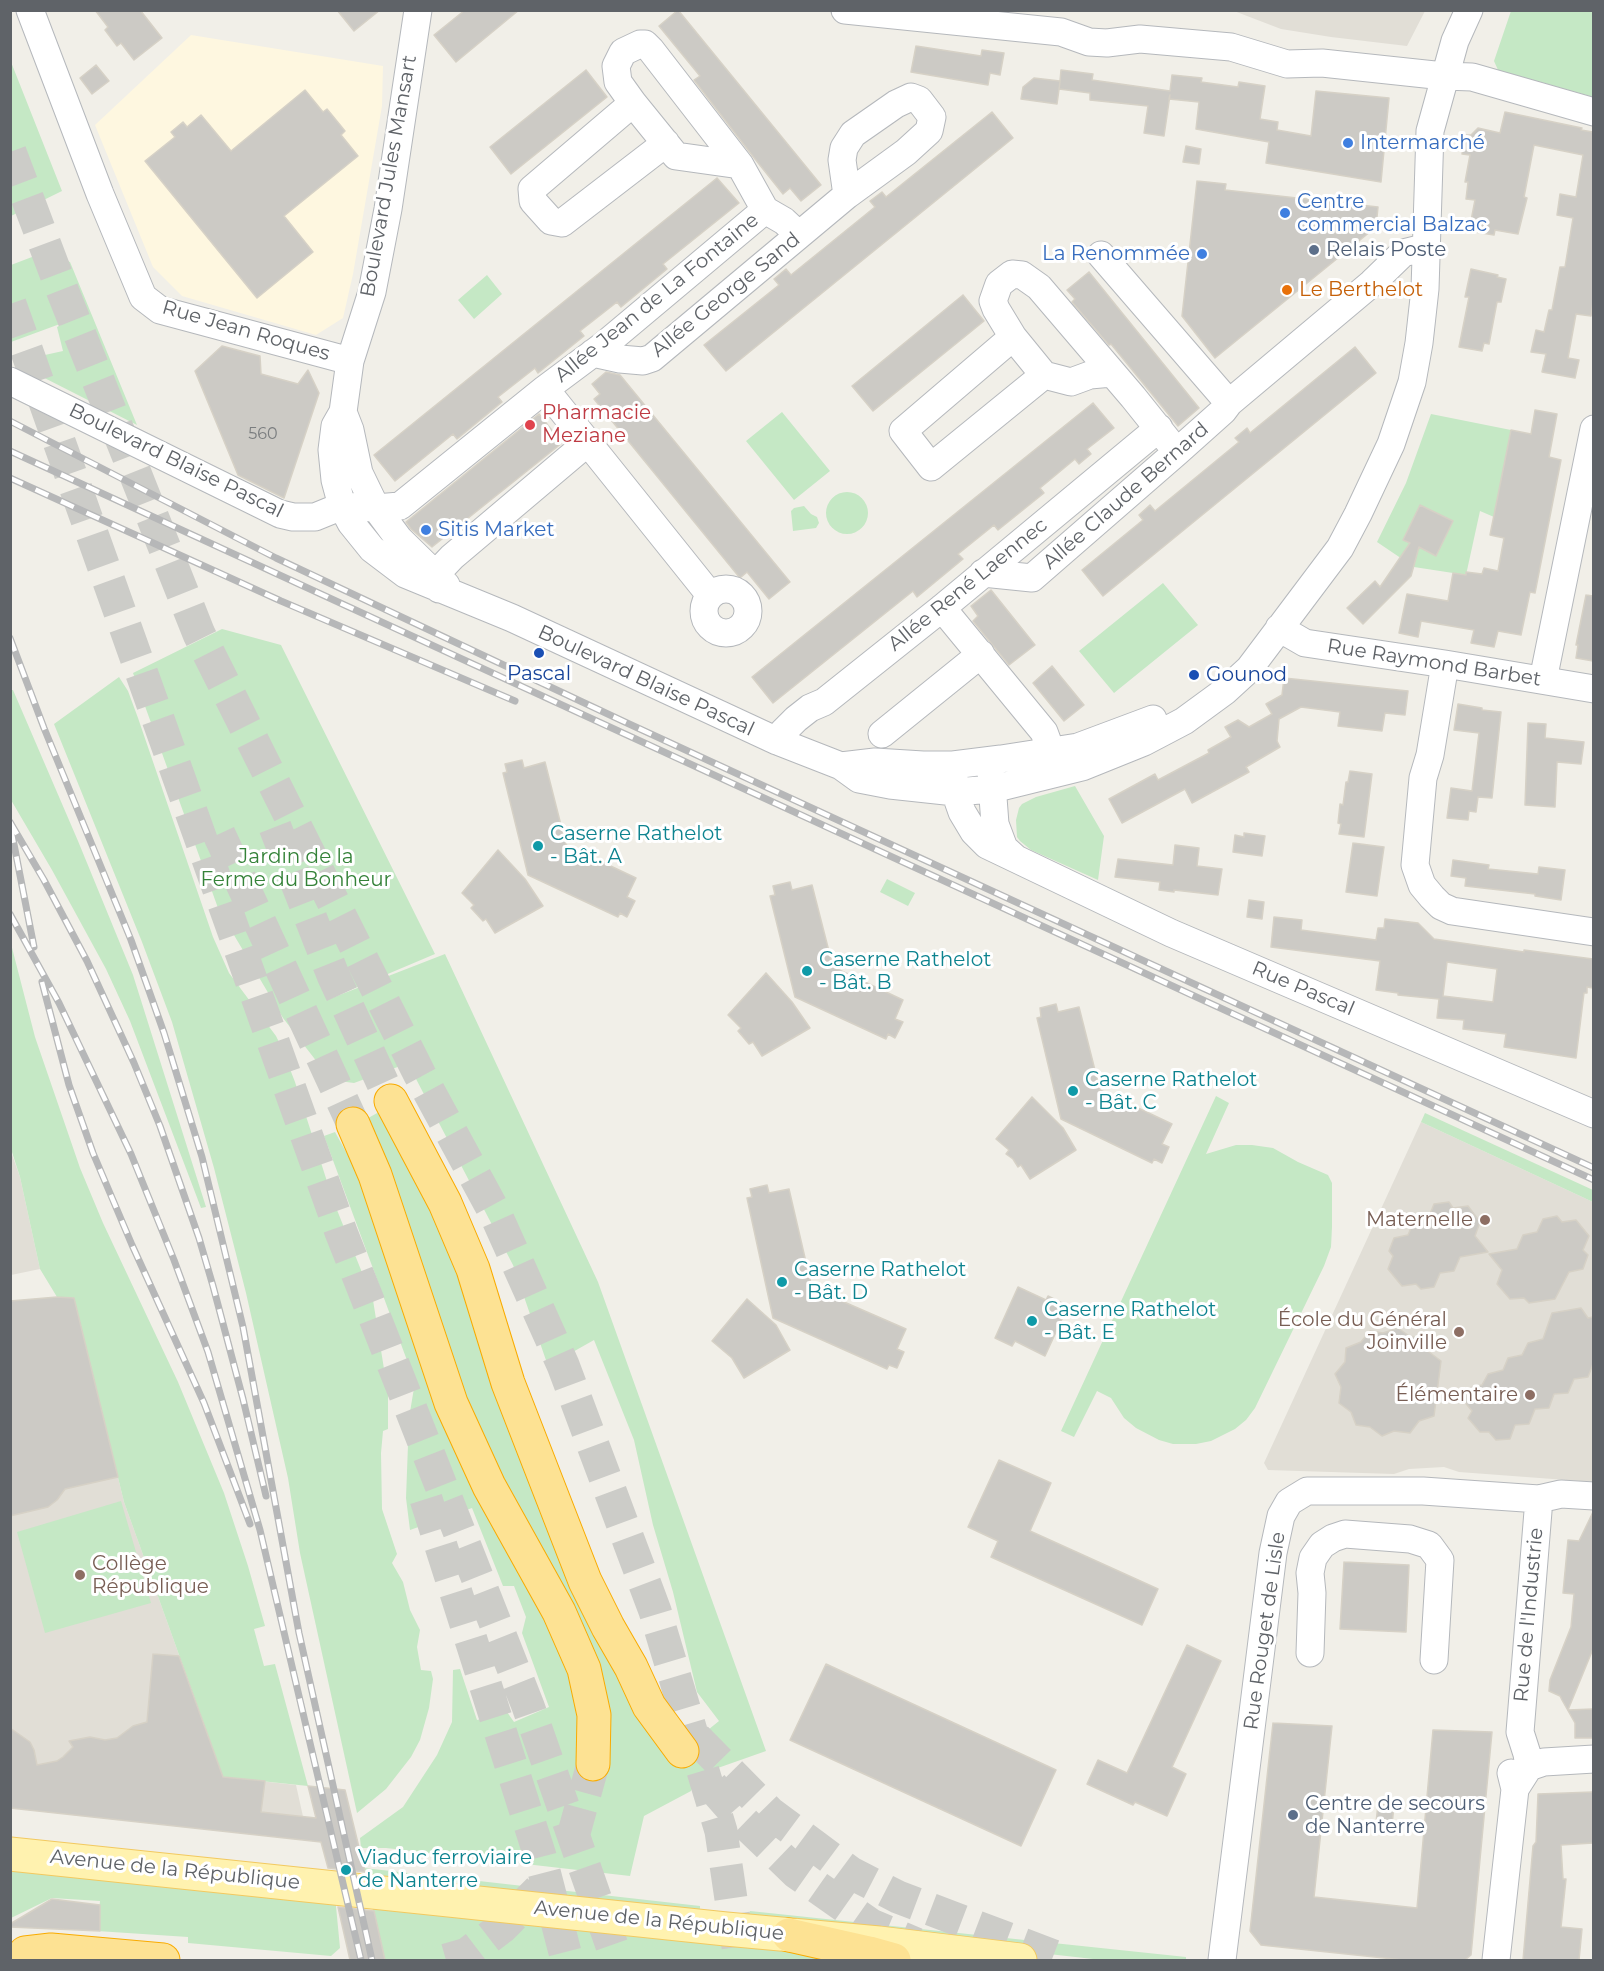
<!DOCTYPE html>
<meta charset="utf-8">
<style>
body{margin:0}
#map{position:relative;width:1604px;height:1971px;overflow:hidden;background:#f1efe8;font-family:Montserrat,sans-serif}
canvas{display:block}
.frame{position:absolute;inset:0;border:12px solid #5f6368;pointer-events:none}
</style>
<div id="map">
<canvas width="1604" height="1971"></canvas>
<div class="frame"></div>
</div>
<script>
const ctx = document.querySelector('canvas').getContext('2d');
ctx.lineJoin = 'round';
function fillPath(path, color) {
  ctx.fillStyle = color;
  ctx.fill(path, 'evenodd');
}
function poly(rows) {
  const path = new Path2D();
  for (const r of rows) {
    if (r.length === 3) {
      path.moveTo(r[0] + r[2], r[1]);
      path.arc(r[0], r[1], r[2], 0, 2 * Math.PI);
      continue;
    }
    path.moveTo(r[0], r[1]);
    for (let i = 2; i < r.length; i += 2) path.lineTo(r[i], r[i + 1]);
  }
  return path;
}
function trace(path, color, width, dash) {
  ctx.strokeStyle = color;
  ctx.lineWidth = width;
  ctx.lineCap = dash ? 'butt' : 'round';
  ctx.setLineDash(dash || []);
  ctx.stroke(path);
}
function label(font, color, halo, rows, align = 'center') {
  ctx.font = font + ' Montserrat,sans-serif';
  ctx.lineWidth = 6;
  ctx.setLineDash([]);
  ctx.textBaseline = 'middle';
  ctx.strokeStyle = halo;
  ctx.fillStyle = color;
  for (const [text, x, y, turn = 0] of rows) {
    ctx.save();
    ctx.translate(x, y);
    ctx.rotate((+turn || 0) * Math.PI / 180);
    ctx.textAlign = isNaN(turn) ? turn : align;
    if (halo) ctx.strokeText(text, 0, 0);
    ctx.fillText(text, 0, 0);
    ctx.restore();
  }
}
fillPath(poly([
 [191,35,383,66,382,106,353,274,343,318,316,335,182,296,153,267,95,125]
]), '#fef7e0');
fillPath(poly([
 [1234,11,1425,11,1407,46,1331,37,1281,29],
 [1421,1122,1593,1202,1593,1482,1459,1472,1444,1467,1409,1469,1394,1474,1268,1470,1264,1463],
 [10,1149,20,1177,40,1269,11,1275],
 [57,1297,74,1298,124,1502,223,1777,296,1785,308,1839,11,1808,11,1301]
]), '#e1ded6');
fillPath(poly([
 [1511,11,1593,11,1593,97,1498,70,1494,61],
 [11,62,62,191,11,216,10,216],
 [45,252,70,262,137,425,13,362,63,351,57,327,68,321,11,342,11,265],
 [487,275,502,294,474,319,458,300],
 [782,412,830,471,794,500,746,441],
 [1431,414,1511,430,1494,517,1480,511,1466,575,1414,567,1377,542,1406,483],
 [847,513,21],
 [804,506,811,514,817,517,819,523,816,528,793,531,791,511,794,508],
 [1163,583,1198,625,1114,693,1079,651],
 [222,629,281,645,435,954,324,1001,445,954,598,1282,766,1751,698,1775,691,1791,644,1816,630,1876,386,1848,361,1848,360,1838,403,1807,437,1755,452,1722,453,1670,460,1669,477,1720,507,1712,514,1722,549,1707,522,1633,526,1617,514,1586,503,1586,472,1508,410,1530,406,1498,409,1418,415,1382,324,1136,335,1132,355,1168,447,1427,490,1521,550,1624,568,1670,582,1732,583,1764,603,1766,602,1713,588,1646,553,1574,485,1451,425,1306,361,1122,379,1112,426,1195,458,1273,515,1431,578,1597,609,1660,677,1755,719,1721,697,1692,673,1592,653,1525,634,1440,594,1340,548,1366,513,1265,415,1077,403,1065,354,1083,331,1080,283,1018,218,908,133,673],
 [119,677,128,691,138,718,213,937,229,973,276,1036,281,1046,295,1082,333,1200,373,1300,388,1394,388,1429,383,1431,381,1453,382,1509,397,1554,392,1563,403,1582,410,1610,420,1630,417,1647,421,1670,431,1671,433,1679,429,1708,420,1740,411,1757,386,1789,357,1813,300,1553,288,1478,246,1293,214,1168,172,1022,142,942,54,724],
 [10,690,13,690,78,841,133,975,206,1207,201,1208,130,1021,106,969,52,870,11,800],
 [1075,786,1104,836,1098,880,1031,850,1020,841,1017,837,1016,820,1019,808,1022,804,1036,797],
 [887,879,915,893,908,906,880,892],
 [10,940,35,1037,80,1168,103,1223,178,1382,224,1493,248,1566,265,1626,254,1629,264,1666,275,1664,308,1786,223,1777,124,1502,74,1298,57,1297,40,1269,20,1177,11,1149],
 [1216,1096,1229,1103,1206,1154,1236,1145,1252,1145,1273,1148,1298,1162,1328,1175,1332,1183,1332,1227,1331,1247,1324,1266,1255,1408,1246,1420,1235,1429,1211,1441,1196,1444,1173,1444,1159,1440,1136,1428,1124,1418,1111,1398,1097,1391,1074,1437,1061,1431],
 [1425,1113,1593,1190,1593,1202,1421,1122],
 [121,1501,151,1603,45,1633,17,1532],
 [11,1864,335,1896,340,1948,331,1956,188,1943,188,1937,97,1931,100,1901,52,1898,11,1918],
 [364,1868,700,1906,700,1915,367,1878],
 [371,1901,614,1925,851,1960,384,1960],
 [750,1911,1186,1957,1186,1960,1102,1960,747,1920]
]), '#c5e8c5');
const building = poly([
 [95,10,140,10,162,38,134,60,121,43,117,46,105,30,108,27,95,10],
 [337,10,380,10,354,31,337,10],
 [465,10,519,10,456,62,434,35,465,10],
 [678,10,821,185,801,201,790,188,783,194,755,159,694,80,700,76,659,26,678,10],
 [916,46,981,56,982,50,1004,53,1000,75,990,73,988,85,911,72,916,46],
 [96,65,109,81,92,94,80,78,96,65],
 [586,70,607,97,511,174,490,147,586,70],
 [1061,70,1093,74,1092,80,1170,91,1172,75,1202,78,1201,82,1238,87,1239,82,1265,86,1260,119,1278,122,1277,130,1311,136,1316,91,1389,98,1381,182,1266,163,1269,142,1196,129,1199,102,1169,99,1170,95,1164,136,1144,133,1148,106,1090,100,1090,93,1059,89,1060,82,1057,104,1021,99,1023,87,1034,78,1060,81,1061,70],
 [305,90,323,112,327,109,345,131,341,135,358,156,284,216,313,252,257,298,145,161,175,137,171,132,183,122,187,127,201,115,231,151,305,90],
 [992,112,1013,138,726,371,704,345,779,285,774,279,786,269,791,275,875,207,870,201,882,192,886,197,992,112],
 [1505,112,1582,128,1581,130,1593,132,1593,301,1591,316,1576,314,1568,358,1579,360,1575,378,1542,372,1546,354,1531,352,1536,330,1544,332,1549,310,1552,310,1560,267,1565,267,1573,218,1557,215,1560,194,1576,197,1583,155,1534,145,1524,197,1527,198,1518,234,1495,230,1494,235,1469,231,1475,200,1466,199,1468,182,1465,182,1470,155,1462,154,1466,135,1471,135,1478,128,1500,133,1505,112],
 [1186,146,1201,149,1199,164,1183,162,1186,146],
 [717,178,739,203,663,264,667,269,621,307,617,302,580,331,584,336,538,373,535,368,498,397,502,402,457,439,453,434,395,481,374,455,717,178],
 [1197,181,1226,184,1225,190,1378,207,1376,227,1215,358,1182,316,1197,181],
 [1471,269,1498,275,1497,277,1506,279,1501,302,1497,302,1489,344,1484,343,1482,351,1459,347,1469,297,1465,297,1471,269],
 [1089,272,1199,408,1178,426,1111,344,1109,345,1072,302,1075,299,1067,290,1089,272],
 [963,295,984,321,873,411,852,386,963,295],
 [222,346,260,356,261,374,298,384,308,370,319,393,284,498,238,475,195,371,222,346],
 [1355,347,1376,373,1103,596,1082,570,1143,520,1139,515,1150,505,1155,511,1239,442,1235,438,1247,428,1250,433,1355,347],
 [606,372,620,375,790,582,769,599,747,572,740,578,594,399,600,394,592,384,606,372],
 [1093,403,1114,428,1087,449,1091,454,1079,464,1075,459,1040,488,1044,493,998,530,994,525,958,554,963,559,917,597,913,591,773,703,752,677,1093,403],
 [1535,410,1557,414,1549,457,1561,460,1535,593,1530,592,1521,635,1498,631,1494,647,1471,643,1474,630,1421,621,1418,637,1399,633,1407,594,1448,601,1453,573,1466,575,1466,572,1482,574,1484,568,1498,571,1504,538,1490,535,1511,430,1531,434,1535,410],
 [539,414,562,443,432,547,411,529,406,522,539,414],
 [1420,505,1453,521,1436,556,1419,547,1411,576,1363,624,1347,608,1375,581,1380,587,1410,543,1403,540,1420,505],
 [991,590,1035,645,1009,665,973,621,978,616,971,606,991,590],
 [1586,595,1593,596,1593,661,1576,658,1578,645,1576,645,1586,595],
 [1052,666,1084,705,1064,721,1033,683,1052,666],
 [1284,678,1408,691,1405,715,1385,713,1382,731,1338,726,1340,712,1301,707,1279,719,1277,741,1280,747,1246,767,1249,772,1192,803,1185,789,1122,823,1109,799,1155,774,1158,780,1209,753,1208,750,1231,737,1225,727,1238,720,1249,727,1272,714,1266,704,1282,695,1284,678],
 [1458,704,1482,708,1482,710,1501,712,1492,798,1478,797,1476,812,1469,811,1468,820,1447,818,1451,788,1472,791,1479,733,1454,730,1458,704],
 [1528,723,1546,724,1545,738,1584,742,1581,764,1557,762,1555,807,1525,805,1528,723],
 [522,760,524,768,545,762,566,845,636,878,627,897,635,901,627,917,620,913,618,917,528,875,503,773,507,772,505,764,522,760],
 [1350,771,1372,774,1364,837,1339,834,1341,824,1338,823,1340,804,1343,805,1346,782,1348,782,1350,771],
 [1244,833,1265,836,1262,856,1233,852,1235,835,1244,837,1244,833],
 [1353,843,1384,847,1377,896,1346,892,1353,843],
 [1175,845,1199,848,1197,866,1222,869,1218,895,1174,890,1174,892,1159,890,1160,882,1115,877,1118,859,1173,865,1175,845],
 [498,850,525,879,543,906,495,933,486,919,483,921,471,908,474,905,462,893,498,850],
 [1453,860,1489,865,1488,869,1538,874,1539,867,1565,870,1561,900,1535,896,1535,894,1465,886,1466,878,1451,876,1453,860],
 [790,882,792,890,812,885,833,967,903,1000,895,1019,903,1022,895,1038,888,1034,886,1039,795,997,770,896,775,895,773,886,790,882],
 [1249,900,1264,902,1262,919,1247,917,1249,900],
 [1274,917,1302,920,1301,930,1376,940,1378,928,1384,928,1385,919,1418,923,1434,939,1524,952,1524,950,1593,959,1593,988,1587,987,1587,993,1584,993,1576,1058,1504,1047,1506,1034,1463,1029,1464,1020,1437,1018,1439,999,1398,995,1398,993,1376,990,1380,961,1271,947,1274,917],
 [1447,962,1497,969,1493,1002,1443,996,1447,962],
 [766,973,792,1002,810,1028,762,1056,753,1042,749,1044,738,1031,741,1028,728,1015,766,973],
 [1056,1004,1058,1012,1079,1007,1100,1090,1172,1124,1162,1144,1169,1147,1162,1163,1154,1159,1152,1163,1061,1119,1037,1018,1041,1017,1040,1008,1056,1004],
 [1032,1097,1063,1128,1076,1150,1030,1179,1021,1165,1018,1167,1013,1159,1006,1154,1009,1150,996,1139,1032,1097],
 [767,1185,769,1193,789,1189,812,1288,906,1329,897,1349,904,1352,897,1368,889,1365,887,1369,773,1318,747,1198,752,1197,750,1189,767,1185],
 [1449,1202,1453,1208,1468,1206,1480,1222,1475,1236,1488,1252,1460,1257,1454,1271,1440,1273,1434,1287,1421,1289,1416,1284,1402,1286,1388,1269,1393,1256,1389,1251,1394,1238,1408,1235,1414,1221,1428,1219,1434,1204,1449,1202],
 [1557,1216,1562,1222,1576,1220,1589,1236,1583,1250,1588,1255,1583,1269,1569,1272,1555,1299,1529,1303,1524,1298,1510,1299,1497,1284,1502,1270,1489,1254,1517,1249,1523,1235,1537,1232,1543,1219,1557,1216],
 [1018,1287,1046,1300,1048,1296,1068,1306,1045,1356,1015,1341,1012,1346,995,1338,1018,1287],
 [57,1297,74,1298,118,1477,65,1489,57,1500,48,1507,10,1516,10,1301,57,1297],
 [747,1299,776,1325,790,1350,744,1378,732,1358,712,1341,747,1299],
 [1581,1308,1588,1318,1593,1317,1593,1364,1588,1377,1574,1379,1568,1393,1554,1394,1549,1408,1535,1409,1529,1424,1515,1425,1510,1439,1496,1440,1489,1432,1480,1432,1468,1418,1472,1411,1464,1401,1469,1388,1482,1385,1488,1374,1503,1370,1508,1358,1522,1355,1528,1343,1543,1339,1552,1313,1581,1308],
 [1398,1328,1409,1336,1424,1338,1429,1352,1441,1361,1434,1416,1419,1421,1410,1433,1394,1431,1382,1436,1370,1427,1356,1425,1351,1412,1339,1403,1341,1387,1335,1374,1345,1362,1346,1348,1361,1342,1370,1331,1383,1333,1398,1328],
 [999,1460,1051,1483,1030,1531,1158,1589,1142,1625,991,1557,998,1541,968,1527,999,1460],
 [1593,1512,1593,1649,1568,1710,1593,1709,1593,1738,1575,1738,1575,1723,1562,1700,1560,1696,1549,1691,1550,1680,1571,1627,1574,1594,1563,1593,1568,1540,1579,1541,1593,1512],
 [1344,1562,1409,1565,1406,1632,1340,1629,1344,1562],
 [1187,1645,1221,1661,1172,1767,1186,1774,1167,1816,1135,1802,1133,1805,1087,1784,1098,1760,1127,1773,1187,1645],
 [153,1654,179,1656,223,1777,265,1781,261,1812,316,1818,308,1786,345,1790,365,1872,328,1868,321,1842,10,1808,10,1728,30,1742,34,1750,37,1765,57,1761,63,1757,73,1747,69,1741,90,1737,105,1740,117,1738,133,1726,147,1722,153,1654],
 [826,1664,1056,1770,1021,1846,790,1740,826,1664],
 [1273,1723,1332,1726,1314,1897,1417,1908,1433,1730,1492,1732,1471,1955,1465,1960,1403,1960,1261,1945,1250,1931,1273,1723],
 [1593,1792,1593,1843,1561,1845,1563,1879,1566,1879,1561,1927,1582,1929,1579,1960,1523,1960,1533,1846,1536,1842,1538,1794,1593,1792],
 [1378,1804,1394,1806,1392,1825,1376,1823,1378,1804],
 [52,1899,100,1905,100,1931,10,1927,10,1924,52,1899],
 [338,1907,374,1911,385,1960,350,1960,338,1907]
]);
fillPath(building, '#cccac5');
trace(building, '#d6d1c6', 1.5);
trace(poly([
 [10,152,59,282,199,634,420,1075,496,1215,563,1365,655,1611,721,1831,740,1960],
 [10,304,341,1232,528,1706,617,1960],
 [275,827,333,975,391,1101],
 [219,834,353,1124],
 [426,1499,540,1856,567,1960],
 [696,1738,770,1813,851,1873,898,1897,1064,1960],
 [712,1786,741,1819,797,1873,871,1925,916,1944],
 [572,1840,593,1764],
 [446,1960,467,1954,501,1928,539,1890]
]), '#ccccc8', 33, [33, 16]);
const minor = poly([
 [30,10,100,194,143,297,160,310,350,361],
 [418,10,388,209,372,292,350,361,343,412,335,426,332,450,335,480,342,506,351,523,372,549,405,574,512,618,777,741,841,766,859,779,890,785,955,792,993,789,1082,767,1144,742,1184,721,1225,691,1249,669,1340,548,1358,514,1391,444,1412,382,1419,343,1425,289,1430,131,1455,41,1469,10],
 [845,10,1061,32,1089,42,1107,43,1140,39,1231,47,1287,64,1322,63,1444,76,1472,77,1594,112],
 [633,103,532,189,533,201,551,221,562,223,666,143],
 [740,165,676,156,633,103,618,82,616,66,623,52,640,44,645,44,651,50,740,165,765,210,784,221,799,235],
 [1101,255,1229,403],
 [1013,337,903,431,931,467,1044,375],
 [593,353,620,359,643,361,652,358,847,195,842,160,844,148,853,134,896,104,911,97,919,100,932,117,929,131,906,152,847,195],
 [1112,373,1090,375,1071,382,1044,375,1013,337,996,309,993,301,999,284,1012,274,1022,275,1039,287,1133,397,1169,442],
 [10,381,280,514,293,517,315,517,342,506,376,508,400,506,545,389,604,345,765,210],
 [545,389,710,595],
 [343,412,350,430,359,473,376,508,399,539,446,585],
 [983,573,1032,578,1177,452,1223,411,1229,403,1372,283,1403,253,1427,247],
 [726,611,22],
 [439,589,435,575,452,557,587,443],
 [942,608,1044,732,1051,751,1053,767],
 [1279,628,1305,643,1445,664,1594,689],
 [1445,664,1430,755,1423,778,1415,865,1422,885,1432,897,1441,906,1452,911,1594,932],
 [1543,680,1594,429],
 [882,734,981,654],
 [777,741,783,732,796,719,810,708,824,702,942,608,1159,428],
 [953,765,955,792,962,812,974,832,987,845,1171,933,1594,1114],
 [841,766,875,762,923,765,953,765,1001,759,1078,747,1153,719],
 [991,771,995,824,1004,848,1015,858],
 [1310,1653,1312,1593,1310,1573,1313,1558,1322,1545,1333,1538,1345,1534,1410,1539,1429,1545,1440,1560,1434,1660],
 [1529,1767,1544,1762,1594,1759],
 [1515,1789,1529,1767,1527,1754,1520,1732,1539,1499],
 [1222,1960,1273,1553,1281,1516,1289,1502,1307,1491,1423,1491,1539,1499,1561,1494,1594,1496],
 [1496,1960,1515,1789,1511,1773]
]);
const major = poly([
 [10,1854,726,1929,879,1943,1020,1960]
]);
const highway = poly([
 [391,1101,445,1203,473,1269,508,1383,585,1581,608,1627,631,1667,649,1706,682,1751],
 [353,1124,375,1175,451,1403,489,1486,559,1612,584,1669,594,1715,593,1764],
 [789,1935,869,1953,894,1960],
 [25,1953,51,1950,163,1960]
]);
trace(minor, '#b5b8bc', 29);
trace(major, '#f2c960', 35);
trace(highway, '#f9ab00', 35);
trace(minor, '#fff', 27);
trace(major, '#fff2af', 33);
trace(highway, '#fde293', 33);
const rail = poly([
 [10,421,276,558,627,723,1594,1168],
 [10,451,1594,1180],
 [10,478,281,601,515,701],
 [10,638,44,728,131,940,164,1033,202,1157,243,1327,299,1633,372,1960],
 [10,822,44,880,87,961,134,1063,160,1126,199,1238,213,1286,243,1399,266,1496],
 [11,829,34,947],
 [10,914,59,1003,131,1154,174,1260,208,1352,260,1530,361,1960],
 [42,982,69,1085,93,1153,132,1245,204,1403,250,1524]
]);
trace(rail, '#b6b7b8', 7);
trace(rail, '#fff', 4.5, [14]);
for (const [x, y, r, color] of [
 [1348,143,6,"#3f7fe0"],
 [1285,213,6,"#3f7fe0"],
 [1314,250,6,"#5c6f8a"],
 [1202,254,6,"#3f7fe0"],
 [1287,290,6,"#e8710a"],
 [530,425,6,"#e0444e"],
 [426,530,6,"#3f7fe0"],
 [539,653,6,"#1a4fb4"],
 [1194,675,6,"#1a4fb4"],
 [538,846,6,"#0f9aa8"],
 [807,971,6,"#0f9aa8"],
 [1073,1091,6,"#0f9aa8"],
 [1485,1220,6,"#8d6e63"],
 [782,1282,6,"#0f9aa8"],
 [1032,1321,6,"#0f9aa8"],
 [1459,1332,6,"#8d6e63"],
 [1530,1395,6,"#8d6e63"],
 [80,1575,6,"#8d6e63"],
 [1293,1815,6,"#5c6f8a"],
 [346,1870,6,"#0f9aa8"]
]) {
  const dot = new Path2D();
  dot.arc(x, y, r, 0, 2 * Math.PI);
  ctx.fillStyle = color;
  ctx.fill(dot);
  trace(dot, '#fff', 2);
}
label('16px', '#7a7d7f', null, [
 ["560",263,434]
]);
label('20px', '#366cbe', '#fff', [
 ["Intermarché",1360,143],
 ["Centre",1297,202],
 ["commercial Balzac",1297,225],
 ["La Renommée",1190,254,"right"],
 ["Sitis Market",438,530]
], 'left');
label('20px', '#5f6368', '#fff', [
 ["Boulevard Jules Mansart",389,176,-80],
 ["Allée George Sand",726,295,-39],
 ["Allée Jean de La Fontaine",657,298,-39],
 ["Rue Jean Roques",246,331,16],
 ["Boulevard Blaise Pascal",176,461,26],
 ["Allée Claude Bernard",1126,496,-41],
 ["Allée René Laennec",968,585,-39],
 ["Rue Raymond Barbet",1434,663,9],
 ["Boulevard Blaise Pascal",646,681,25],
 ["Rue Pascal",1303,989,23],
 ["Rue de l'Industrie",1529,1615,-85],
 ["Rue Rouget de Lisle",1265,1631,-82],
 ["Avenue de la République",175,1870,6],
 ["Avenue de la République",659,1921,6]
]);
label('20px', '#4e5e75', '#fff', [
 ["Relais Poste",1326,250],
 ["Centre de secours",1305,1804],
 ["de Nanterre",1305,1827]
], 'left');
label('20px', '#c56008', '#fff', [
 ["Le Berthelot",1299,290]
], 'left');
label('20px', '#be3a42', '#fff', [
 ["Pharmacie",542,413],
 ["Meziane",542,436]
], 'left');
label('20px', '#164399', '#fff', [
 ["Pascal",539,674],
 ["Gounod",1206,675,"left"]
]);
label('20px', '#0d838f', '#fff', [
 ["Caserne Rathelot",550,834],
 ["- Bât. A",550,857],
 ["Caserne Rathelot",819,960],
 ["- Bât. B",819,983],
 ["Caserne Rathelot",1085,1080],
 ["- Bât. C",1085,1103],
 ["Caserne Rathelot",794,1270],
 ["- Bât. D",794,1293],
 ["Caserne Rathelot",1044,1310],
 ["- Bât. E",1044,1333],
 ["Viaduc ferroviaire",358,1858],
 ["de Nanterre",358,1881]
], 'left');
label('20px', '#348238', '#fff', [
 ["Jardin de la",296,857],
 ["Ferme du Bonheur",296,880]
]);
label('20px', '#785e54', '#fff', [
 ["Maternelle",1473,1220],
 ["École du Général",1447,1320],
 ["Joinville",1447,1343],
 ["Élémentaire",1518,1395],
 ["Collège",92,1564,"left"],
 ["République",92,1587,"left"]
], 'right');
</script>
